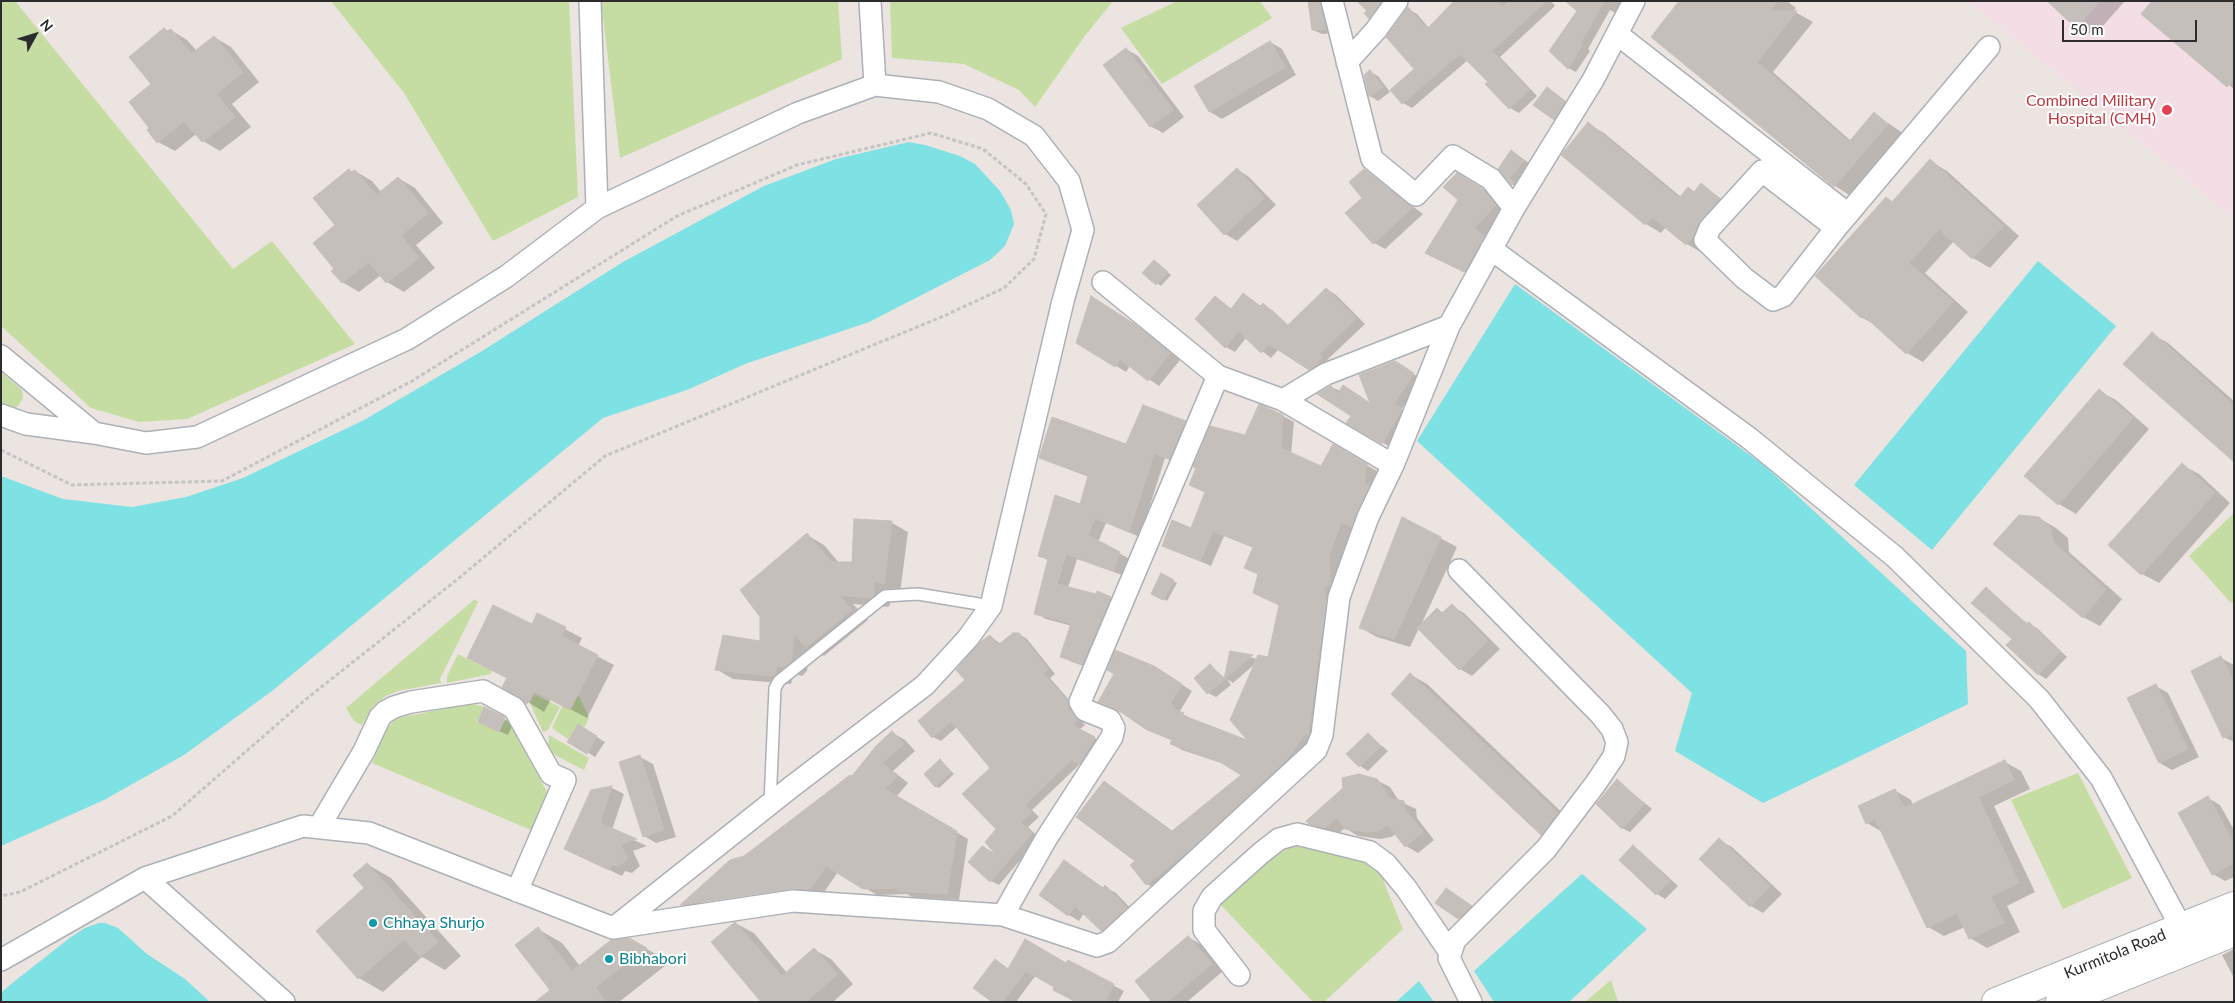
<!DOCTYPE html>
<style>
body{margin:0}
#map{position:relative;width:2235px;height:1003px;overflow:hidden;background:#ece4e0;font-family:Lato,sans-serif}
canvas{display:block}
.frame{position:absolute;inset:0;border:2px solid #2c2c2c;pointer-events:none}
.north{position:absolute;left:10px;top:10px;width:50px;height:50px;-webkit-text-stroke:4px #fff;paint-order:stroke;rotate:51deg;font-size:14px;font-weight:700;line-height:20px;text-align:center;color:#2c2c2c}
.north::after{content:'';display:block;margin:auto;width:18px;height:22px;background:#2c2c2c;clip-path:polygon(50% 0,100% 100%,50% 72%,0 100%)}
.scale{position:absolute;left:2062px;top:20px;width:135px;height:22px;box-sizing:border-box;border:2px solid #2c2c2c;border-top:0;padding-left:6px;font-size:15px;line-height:18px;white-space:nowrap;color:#2c2c2c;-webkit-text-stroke:4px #fff;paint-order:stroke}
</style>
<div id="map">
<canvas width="2235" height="1003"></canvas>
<div class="frame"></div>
<div class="north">N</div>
<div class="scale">50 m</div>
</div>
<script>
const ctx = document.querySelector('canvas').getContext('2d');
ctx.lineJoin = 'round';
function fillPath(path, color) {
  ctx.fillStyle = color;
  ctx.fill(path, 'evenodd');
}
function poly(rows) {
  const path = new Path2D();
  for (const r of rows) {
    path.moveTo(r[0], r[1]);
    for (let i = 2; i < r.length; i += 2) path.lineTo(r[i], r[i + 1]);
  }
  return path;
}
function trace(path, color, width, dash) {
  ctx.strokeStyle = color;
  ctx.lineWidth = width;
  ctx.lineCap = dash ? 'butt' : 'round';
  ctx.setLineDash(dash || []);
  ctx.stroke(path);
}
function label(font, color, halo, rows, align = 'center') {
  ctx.font = font + ' Lato,sans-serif';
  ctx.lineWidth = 4;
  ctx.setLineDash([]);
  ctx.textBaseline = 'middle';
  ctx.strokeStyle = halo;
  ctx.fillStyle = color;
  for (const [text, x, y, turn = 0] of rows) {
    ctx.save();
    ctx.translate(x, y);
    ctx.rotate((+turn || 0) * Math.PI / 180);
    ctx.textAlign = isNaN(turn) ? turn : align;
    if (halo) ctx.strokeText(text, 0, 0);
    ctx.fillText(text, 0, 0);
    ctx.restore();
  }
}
fillPath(poly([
 [1968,1,2234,1,2234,219]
]), '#f2dee4');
fillPath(poly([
 [4,1,15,1,233,269,272,241,355,344,187,419,139,422,91,408,1,326,1,3],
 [331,1,569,1,578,197,493,241,404,93],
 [601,1,838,1,842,59,620,158],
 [890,1,1113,1,1084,37,1035,107,1019,90,964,64,892,58],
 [1177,1,1260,1,1272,18,1162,84,1121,28],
 [1,372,22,390,23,398,18,406,9,411,1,408],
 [2234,513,2234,600,2231,603,2189,556],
 [475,599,478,602,440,679,441,683,398,691,386,696,373,706,362,725,354,721,346,708],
 [458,654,483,667,485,664,492,668,491,674,447,683,447,676],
 [569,692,579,696,589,717,585,727,578,724,568,739,552,728],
 [534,694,560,707,548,730,543,732,530,703],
 [469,703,484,707,477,722,499,732,507,717,548,794,531,830,372,763,386,730,395,719],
 [549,735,589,758,584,770,553,754,548,746],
 [2078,773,2132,878,2063,909,2011,800],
 [1279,840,1373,855,1403,929,1324,1002,1313,1002,1218,902],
 [1611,980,1618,1002,1585,1002]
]), '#c5dda2');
fillPath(poly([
 [909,142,925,145,960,156,975,164,1000,191,1011,210,1014,224,1005,246,990,260,869,322,745,364,687,390,603,418,272,691,184,755,104,800,1,846,1,476,63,499,132,507,186,497,243,478,364,420,482,351,623,262,764,186,836,159],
 [2038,261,2116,326,1932,550,1854,485],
 [1515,284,1765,466,1966,651,1968,704,1763,803,1675,751,1692,693,1417,441],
 [1582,874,1647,929,1569,1002,1494,1002,1474,971],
 [99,923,105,923,118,928,147,954,185,979,210,1002,1,1002,1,993,11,984,71,937,85,928],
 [1419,981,1434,1002,1396,1002]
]), '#7ee1e3');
fillPath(poly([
 [1309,1,1328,1,1334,33,1322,34,1313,30],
 [1359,1,1392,1,1377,22,1370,18,1369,11],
 [1455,1,1551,1,1555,6,1500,57,1537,96,1519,113,1510,108,1487,84,1490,82,1468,60,1412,108,1403,103,1416,69,1408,9,1417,14,1429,28],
 [1569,1,1630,1,1622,17,1610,10,1588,49,1590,51,1576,72,1568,68,1579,11],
 [1681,1,1787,1,1796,8,1792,13,1797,13,1813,22,1773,72,1851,141,1875,114,1904,134,1851,196,1835,186],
 [2049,1,2125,1,2094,36,2077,27],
 [2234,1,2234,89,2143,14],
 [165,30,171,30,187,40,197,51,214,37,231,47,259,82,232,104,251,127,220,151,203,141,196,134,175,151,158,142,151,128,153,84],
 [1270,42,1282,49,1296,75,1222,119,1210,112,1196,87],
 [1126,49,1138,56,1184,117,1163,133,1150,126],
 [1370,72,1378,76,1390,92,1378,101,1370,96,1365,75],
 [1555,94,1573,106,1562,124,1554,119],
 [1588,124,1604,133,1681,197,1695,193,1702,185,1734,208,1702,253,1687,244,1666,227,1661,233,1646,224],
 [1511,151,1532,165,1520,189,1512,184,1499,168],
 [1930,161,1947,171,2019,236,1990,268,1973,258,1954,241,1925,273,1968,312,1923,362,1907,353,1877,326,1861,317,1886,199,1893,202],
 [1237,169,1249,177,1276,205,1237,241,1225,234],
 [349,170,353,173,355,171,372,181,381,192,398,178,415,188,443,223,416,245,435,268,404,292,387,282,381,275,359,292,342,282,335,269,337,225],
 [1365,170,1423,214,1385,249,1374,243,1364,198],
 [1457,174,1495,197,1507,212,1485,236,1496,244,1477,278,1439,259,1459,200],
 [1158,264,1171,275,1161,286,1144,273],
 [1327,289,1336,295,1365,324,1327,360,1330,363,1319,374,1279,349,1271,358,1246,338,1235,352,1226,347,1215,298,1232,310,1253,301,1261,307,1263,305,1272,310,1289,326],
 [1102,304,1147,333,1180,360,1159,386,1130,366,1126,372,1078,343],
 [2152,334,2168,343,2234,401,2234,460],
 [1403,367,1421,379,1401,410,1410,414,1390,447,1348,422,1352,416,1331,387,1372,405],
 [2099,391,2116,400,2149,429,2076,514,2059,504,2026,476],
 [1283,416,1294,422,1291,454,1322,467,1334,446,1377,471,1362,531,1352,527,1340,563,1340,591,1319,741,1158,890,1147,884,1132,866,1137,861,1105,783,1173,832,1243,775,1230,766,1182,750,1172,744,1173,741,1100,701,1165,674,1192,691,1180,711,1183,714,1195,721,1252,743,1255,664,1233,683,1227,679,1231,685,1216,697,1208,693,1210,665,1226,679,1231,653,1258,659,1269,658,1280,605,1259,575,1246,567,1254,548,1224,536,1211,566,1163,545,1192,529,1206,493,1190,484,1246,437],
 [1185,422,1195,428,1180,464,1165,458,1140,537,1106,523,1098,542,1130,559,1125,576,1077,559,1068,588,1111,598,1121,604,1093,669,1072,662,1061,656,1072,626,1046,619,1036,613,1049,561,1040,555,1081,505,1089,477,1040,458,1126,445],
 [2182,465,2199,474,2230,503,2159,583,2142,574,2110,545],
 [2039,518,2056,528,2068,538,2069,552,2122,599,2100,626,2083,617],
 [892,523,908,532,900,593,890,590,890,605,888,607,853,604,868,620,824,656,810,648,807,671,802,676,794,674,791,684,733,679,716,669,761,642,807,535,824,545,840,564,853,564],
 [1440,538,1457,547,1421,625,1437,609,1444,613,1452,606,1464,613,1500,649,1472,676,1460,669,1419,628,1410,647,1377,637,1361,628],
 [1162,575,1177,583,1167,601,1153,593],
 [1986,589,2028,624,2037,628,2067,657,2046,679,2038,674,2013,639],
 [538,615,582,638,578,646,614,665,587,718,551,699,544,712,528,702,533,625],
 [1019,634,1027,639,1055,674,1050,678,1075,707,1077,714,1085,725,1079,730,1102,742,1088,768,1080,764,1032,810,1039,817,1028,827,1039,838,999,885,991,881,1000,858,992,768,957,727,941,741,933,737,990,636,1001,644],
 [2221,658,2234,665,2234,742,2224,737],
 [1411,675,1427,684,1573,823,1558,844,1541,834],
 [2156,686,2168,693,2199,757,2172,770,2160,763],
 [485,709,513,724,508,735,487,726],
 [578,726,605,742,595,757,569,741],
 [893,733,905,740,915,751,893,771,908,783,896,797,968,839,959,900,912,897,907,894,877,895,838,872,822,895,693,912,682,905,731,861,745,857,852,777],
 [797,886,798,889,702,903,705,900],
 [1369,735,1388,751,1368,771,1360,766],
 [640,757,653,764,676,837,656,843,644,836],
 [2005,762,2021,771,2030,789,1994,806,2035,892,2007,906,2020,932,1987,948,1970,938,1965,927,1944,936,1928,927,1882,832,1867,823,1894,790,1911,800,1913,805],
 [943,763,954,774,939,788,935,786],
 [1376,780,1390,787,1399,801,1416,809,1417,818,1434,840,1418,853,1406,846,1396,834,1391,837,1380,839,1358,836,1345,828,1338,834,1323,831,1310,823],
 [1618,781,1652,809,1630,832,1622,828],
 [612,788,624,794,612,830,647,846,633,851,640,866,632,873,625,871,622,876,565,849,592,791],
 [2208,798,2220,805,2234,830,2234,877,2225,881,2213,874],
 [1719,840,1732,847,1782,894,1763,913,1751,906,1701,859],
 [1633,847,1641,852,1678,886,1665,899,1657,894,1621,860],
 [1064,862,1104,888,1105,887,1116,893,1136,914,1112,937,1101,931,1084,913,1079,921,1069,915],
 [367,864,391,878,461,956,445,970,422,957,383,992,359,978,318,931,366,888],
 [1454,894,1479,911,1467,923,1459,918],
 [737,924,754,933,787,973,815,950,831,959,853,984,833,1002,763,1002,713,942],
 [538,929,562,943,580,966,629,939,670,962,619,1002,537,1002,552,990],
 [1188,937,1200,944,1223,971,1187,1002,1154,1002],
 [2234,949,2234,978,2222,955],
 [995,961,1009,970,1067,965,1069,962,1124,991,1118,1002,1077,1002,1036,975,1016,1002,994,1002]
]), '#0003');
const building = poly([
 [1308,1,1320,1,1326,29,1312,30,1308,1],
 [1357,1,1381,1,1369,19,1364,13,1367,11,1357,1],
 [1454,1,1496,1,1502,8,1509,1,1546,1,1492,51,1529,90,1509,109,1485,84,1488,82,1460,54,1402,104,1390,90,1414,69,1386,37,1408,7,1427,29,1454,1],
 [1565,1,1604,1,1580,44,1582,45,1568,69,1549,51,1577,11,1565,1],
 [1679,1,1777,1,1770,11,1797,11,1757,62,1849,142,1874,112,1888,124,1834,187,1651,37,1679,1],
 [2047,1,2100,1,2076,28,2047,1],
 [2152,1,2234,1,2234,79,2227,87,2141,14,2152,1],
 [164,28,167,31,171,29,191,54,214,36,243,72,216,94,235,117,202,142,184,121,157,143,147,130,149,128,129,102,151,84,129,57,164,28],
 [1270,41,1285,67,1209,112,1194,86,1270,41],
 [1126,48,1173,110,1150,127,1103,65,1126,48],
 [1370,70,1383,87,1369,97,1364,75,1370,70],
 [1547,87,1565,101,1554,120,1533,105,1547,87],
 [1588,122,1679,198,1688,187,1694,192,1701,183,1720,199,1701,220,1693,236,1686,245,1652,217,1645,225,1561,155,1588,122],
 [1511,150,1524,160,1509,179,1514,182,1512,185,1498,169,1511,150],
 [1930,159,2003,226,1972,259,1939,229,1909,263,1953,302,1906,354,1863,315,1861,318,1815,276,1886,197,1892,202,1930,159],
 [1237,168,1264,198,1224,235,1197,205,1237,168],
 [349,169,351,172,355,170,376,195,398,177,428,213,401,235,419,258,386,283,369,262,342,283,331,271,334,269,313,243,335,225,313,198,349,169],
 [1364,169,1413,207,1373,244,1345,213,1362,198,1349,182,1364,169],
 [1457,173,1483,189,1496,205,1474,228,1484,236,1464,272,1425,253,1458,200,1443,187,1457,173],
 [1154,260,1168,272,1156,285,1142,273,1154,260],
 [1326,288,1356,318,1319,354,1322,356,1316,366,1309,370,1269,344,1261,353,1238,331,1225,348,1195,319,1215,296,1231,309,1243,293,1260,306,1263,303,1287,326,1326,288],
 [1091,296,1136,325,1170,353,1148,381,1120,359,1115,367,1076,343,1091,296],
 [2152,332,2234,405,2234,462,2123,364,2152,332],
 [1395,361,1414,373,1394,404,1402,409,1382,444,1346,423,1351,416,1317,394,1331,386,1338,394,1343,385,1370,403,1359,375,1395,361],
 [2099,389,2133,418,2058,505,2024,476,2099,389],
 [1259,404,1283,415,1281,448,1321,466,1333,444,1367,464,1364,483,1369,486,1351,526,1341,522,1329,556,1330,585,1324,586,1326,601,1308,735,1305,734,1287,759,1192,848,1146,885,1130,865,1135,861,1076,817,1104,781,1172,831,1241,775,1220,762,1170,744,1172,740,1147,730,1115,708,1098,702,1114,674,1107,670,1115,650,1154,666,1182,684,1170,704,1174,706,1173,709,1184,713,1182,715,1247,740,1230,720,1258,655,1268,657,1279,605,1253,593,1258,574,1244,568,1253,547,1213,531,1200,561,1162,546,1172,520,1191,528,1205,492,1189,485,1196,468,1193,467,1210,426,1245,435,1259,404],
 [1143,405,1186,421,1169,459,1154,453,1129,532,1095,518,1088,535,1120,552,1114,571,1066,554,1057,584,1096,594,1097,591,1111,597,1082,664,1060,657,1071,623,1034,614,1048,559,1038,556,1055,495,1080,504,1088,476,1039,458,1052,417,1126,444,1143,405],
 [2182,463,2215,493,2141,575,2108,545,2182,463],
 [2019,515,2039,517,2051,528,2053,542,2106,589,2083,618,1993,544,2019,515],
 [1402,517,1441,537,1394,639,1359,628,1402,517],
 [854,519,892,521,884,584,874,581,874,595,871,598,839,595,852,610,806,647,794,634,791,662,785,667,777,666,774,676,715,670,723,635,760,641,760,617,740,590,807,533,831,562,852,562,854,519],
 [1161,573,1174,580,1163,600,1151,594,1161,573],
 [1986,587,2026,624,2029,622,2060,652,2038,675,2006,645,2012,639,1971,603,1986,587],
 [1452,604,1488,641,1459,670,1417,628,1437,608,1442,613,1452,604],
 [493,605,532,624,537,613,566,627,561,636,598,655,570,710,534,691,527,704,502,687,507,678,467,658,493,605],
 [1013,633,1019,633,1048,669,1043,674,1068,701,1069,709,1078,720,1072,725,1095,737,1079,764,1071,760,1025,805,1032,812,1021,822,1032,833,990,882,968,862,982,846,995,854,985,842,996,829,962,794,990,768,951,721,932,738,918,721,965,680,956,670,979,643,990,635,998,645,1013,633],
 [1230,651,1253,655,1224,679,1230,651],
 [2221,656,2234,683,2234,733,2223,738,2191,671,2221,656],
 [1210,664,1224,680,1207,694,1194,678,1210,664],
 [1410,673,1558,813,1541,835,1391,694,1410,673],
 [2156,684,2188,749,2159,763,2127,698,2156,684],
 [484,707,505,717,499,732,478,722,484,707],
 [578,724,597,736,587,754,567,742,578,724],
 [892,731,904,744,882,763,897,776,885,789,957,831,947,894,898,891,900,888,863,889,826,866,810,889,791,889,680,905,730,860,744,856,850,775,852,776,876,746,892,731],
 [1368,733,1381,746,1359,767,1346,754,1368,733],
 [640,755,664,830,643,837,619,762,640,755],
 [940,759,951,772,935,787,924,774,940,759],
 [2005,760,2014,780,1978,797,2019,883,1991,896,2004,923,1969,939,1957,913,1927,928,1875,819,1866,824,1858,806,1895,789,1904,808,2005,760],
 [1359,774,1377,779,1384,788,1388,798,1404,801,1405,810,1423,832,1405,847,1387,824,1378,831,1367,832,1345,829,1337,817,1325,828,1309,824,1306,821,1343,788,1342,778,1359,774],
 [1617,779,1644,804,1622,829,1596,804,1617,779],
 [612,786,600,823,637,839,621,844,628,858,619,866,612,865,609,870,564,849,591,790,612,786],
 [2208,796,2234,844,2234,863,2212,875,2178,813,2208,796],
 [1719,838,1770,886,1750,907,1699,859,1719,838],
 [1633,845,1670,881,1656,895,1619,860,1633,845],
 [1064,860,1103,888,1105,885,1127,908,1101,931,1075,906,1068,916,1039,895,1064,860],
 [367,863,438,942,420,957,404,939,358,979,316,931,364,888,353,875,367,863],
 [1446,888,1472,906,1458,919,1435,903,1446,888],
 [735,922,782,976,814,948,837,974,806,1002,761,1002,711,942,735,922],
 [538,927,572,971,611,940,629,938,647,948,595,987,606,1002,535,1002,550,990,515,945,538,927],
 [1188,936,1212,964,1167,1002,1152,1002,1135,981,1188,936],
 [1025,939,1066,963,1068,960,1114,984,1105,1002,1076,1002,1053,990,1054,987,1026,971,1002,1002,992,1002,973,988,995,959,1008,969,1025,939]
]);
fillPath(building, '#c5bfbb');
trace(building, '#c7bfb9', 1);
const lane = poly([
 [770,804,775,688,779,681,885,596,918,594,991,606]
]);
const street = poly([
 [590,1,597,208],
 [870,1,875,85],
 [1332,1,1372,159,1416,195,1453,156,1491,179,1514,208],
 [1617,34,1848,214],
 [1347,62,1376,30,1397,1],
 [1836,228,1762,171,1710,228,1705,240,1744,278,1773,300,1783,296,1836,228,1989,47],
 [1491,249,1749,438,1895,557,2039,699,2101,778,2181,927],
 [1103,282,1218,376,1283,400,1393,465],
 [1,356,94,433,146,443,197,437,407,339,507,276,597,208,798,113,875,85,939,92,988,109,1034,136,1069,181,1083,230,1063,301,991,606,968,638,925,685,790,788,615,927],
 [1283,400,1326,374,1449,326],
 [1,415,26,424,94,433],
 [1459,570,1600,714,1612,729,1617,742,1614,756,1596,783,1546,849,1455,940,1449,958,1471,1002],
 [319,827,364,751,380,717,385,712,394,707,411,702,483,691,514,708,551,774,565,780,517,891],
 [145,878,284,1002],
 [1003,915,1046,839,1112,737,1114,728,1110,720,1085,710,1080,702,1218,376],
 [1,960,145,878,303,826,369,833,613,928,793,901,1003,915,1097,946,1108,942,1316,750,1322,735,1339,597,1368,517,1393,465,1449,326,1514,208,1593,80,1634,1],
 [1239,975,1204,930,1204,911,1212,897,1261,853,1279,839,1297,834,1370,852,1386,864,1406,888,1449,951]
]);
const secondary = poly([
 [1996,1002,2234,906],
 [2060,1002,2234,932]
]);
trace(lane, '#acb1b7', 14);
trace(street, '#acb1b7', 24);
trace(secondary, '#acb1b7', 30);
trace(poly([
 [1,450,72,485,222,481,412,381,677,216,797,165,931,133,983,149,1026,184,1046,214,1034,259,1004,288,946,315,605,456,459,578,305,700,172,816,20,892,1,896]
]), '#c4c4c4', 3, [4, 2.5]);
trace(lane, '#fff', 11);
trace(street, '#fff', 21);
trace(secondary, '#fff', 28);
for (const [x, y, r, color] of [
 [2167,110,6,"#e0444e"],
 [373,923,5,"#0f9aa8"],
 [609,959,5,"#0f9aa8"]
]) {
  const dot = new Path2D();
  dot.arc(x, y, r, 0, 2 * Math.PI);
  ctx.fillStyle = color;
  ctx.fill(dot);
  trace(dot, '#fff', 2);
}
label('16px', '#be3a42', '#fff', [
 ["Combined Military",2156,101],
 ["Hospital (CMH)",2156,119]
], 'right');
label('16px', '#0d838f', '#fff', [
 ["Chhaya Shurjo",383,923],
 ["Bibhabori",619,959]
], 'left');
label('16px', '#2c2c2c', '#fff', [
 ["Kurmitola Road",2115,954,-22]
]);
</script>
